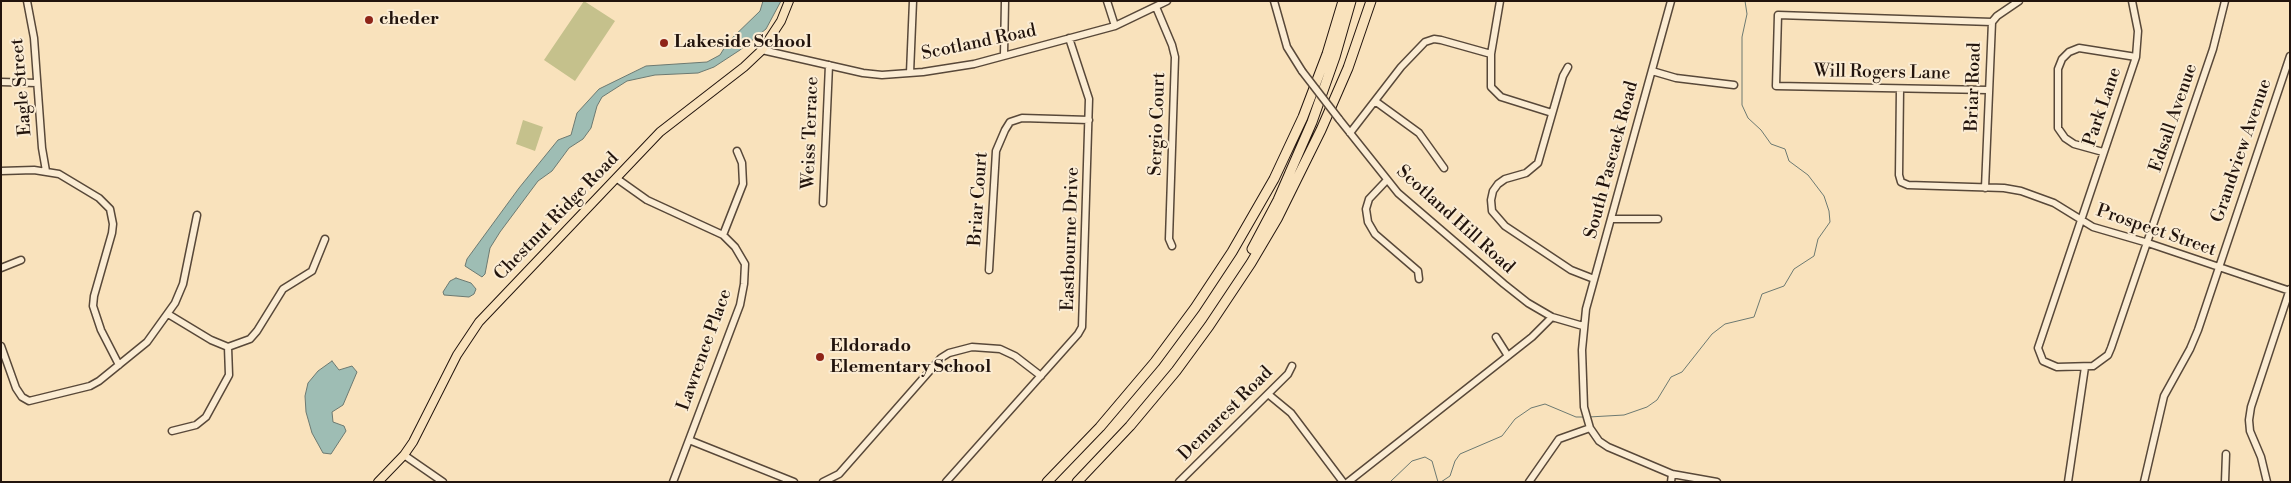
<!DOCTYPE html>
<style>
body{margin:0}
#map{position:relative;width:2291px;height:483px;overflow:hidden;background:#f9e2bc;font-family:"Libre Bodoni",serif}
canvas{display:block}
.frame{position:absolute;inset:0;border:2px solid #22140d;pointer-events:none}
</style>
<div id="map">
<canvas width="2291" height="483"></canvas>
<div class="frame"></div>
</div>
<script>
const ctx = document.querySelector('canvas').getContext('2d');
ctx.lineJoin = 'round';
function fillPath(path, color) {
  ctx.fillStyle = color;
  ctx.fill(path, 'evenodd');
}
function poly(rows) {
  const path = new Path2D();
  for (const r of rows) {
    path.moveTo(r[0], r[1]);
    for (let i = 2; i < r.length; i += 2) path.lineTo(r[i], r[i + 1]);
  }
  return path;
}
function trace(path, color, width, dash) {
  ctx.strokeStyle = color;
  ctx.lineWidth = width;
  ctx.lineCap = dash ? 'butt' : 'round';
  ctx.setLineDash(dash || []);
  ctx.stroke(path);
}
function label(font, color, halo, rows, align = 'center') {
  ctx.font = font + ' "Libre Bodoni",serif';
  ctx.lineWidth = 4;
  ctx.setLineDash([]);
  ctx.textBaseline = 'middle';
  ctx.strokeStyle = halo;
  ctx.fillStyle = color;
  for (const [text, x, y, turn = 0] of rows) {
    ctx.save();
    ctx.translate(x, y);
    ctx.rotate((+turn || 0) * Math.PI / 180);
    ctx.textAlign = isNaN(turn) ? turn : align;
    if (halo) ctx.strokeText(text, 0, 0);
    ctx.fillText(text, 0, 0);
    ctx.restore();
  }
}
fillPath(poly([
 [584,1,615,21,575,81,544,60],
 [523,120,543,127,535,151,516,144]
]), '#c5c18c');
const water = poly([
 [763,1,781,1,766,29,740,50,714,67,698,73,655,75,627,81,602,97,597,106,591,128,583,139,569,148,552,171,538,181,500,232,490,248,485,274,482,277,465,266,467,259,519,188,558,140,571,135,577,113,599,89,646,66,707,62,720,55,728,42,760,11,763,1],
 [456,278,471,283,476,289,474,294,469,297,444,295,443,292,450,281,456,278],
 [332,361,339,370,352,366,357,372,343,405,332,412,333,422,344,426,346,431,331,454,323,453,312,433,306,412,305,396,308,383,318,371,332,361]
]);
fillPath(water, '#9ebdb4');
trace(water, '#6c7971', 1);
trace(poly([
 [1589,417,1624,415,1647,407,1657,400,1671,377,1682,372,1712,334,1725,324,1754,317,1762,294,1784,286,1794,269,1814,256,1818,239,1830,222,1829,211,1824,196,1808,175,1789,161,1785,149,1771,144,1761,130,1748,118,1742,105,1742,37,1747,14,1745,1],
 [1390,482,1412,461,1425,457,1432,461,1438,482],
 [1441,482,1450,476,1455,461,1460,454,1502,436,1515,419,1531,408,1545,404,1576,417,1585,417]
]), '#6c7971', 1);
const minor = poly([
 [27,1,34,38,42,148,46,171],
 [1107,1,1115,26],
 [1274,1,1287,47,1302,71],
 [1500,1,1491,54,1491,87,1501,97,1552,113],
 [1671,1,1586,309,1582,350,1584,407,1590,428,1599,441,1608,447,1672,474,1717,482],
 [2132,1,2138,31,2136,57,2038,348,2043,361,2057,367,2093,366,2108,355,2111,348,2213,49,2225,1],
 [1156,7,1172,45,1175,57,1169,239,1172,246],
 [762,50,863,73,882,75,923,72,974,64,1115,26,1167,1],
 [1004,55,1005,1],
 [1568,67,1563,76,1538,163,1526,173,1505,179,1498,184,1493,191,1491,200,1492,211,1505,226,1571,270,1594,279],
 [1652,71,1676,78,1734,85],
 [910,73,913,1],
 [1,82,37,83],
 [1900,89,1899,175,1901,182,1908,185,2004,188,2021,191,2054,203,2093,227,2148,243,2290,291],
 [1988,90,1776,86,1778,15,1992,22],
 [1375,101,1419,133,1444,168],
 [1339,119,1398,193,1504,284,1528,303,1552,317,1583,326],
 [1350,133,1401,67,1425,42,1434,39,1441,40,1491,54],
 [2103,152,2074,144,2065,138,2058,128,2058,69,2062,59,2069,52,2079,48,2136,57],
 [1,171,34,170,59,174,99,198,110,209,113,224,112,233,94,296,93,306,101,330,119,365],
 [616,178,647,200,723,235,735,247,745,264,744,284,740,305,673,482],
 [1386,181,1369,199,1366,209,1368,222,1375,234,1418,271,1419,279],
 [1985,188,1992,22,1997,16,2019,1],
 [823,203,829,65],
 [1612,219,1658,219],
 [723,235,743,184,742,163,737,151],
 [1,268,21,260],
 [989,270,996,151,1005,130,1010,122,1022,118,1089,120],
 [168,314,211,340,228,347],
 [1496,337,1508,356],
 [1,346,16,388,22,397,29,401,90,386,99,381,147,342,175,303,183,284,197,215],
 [1268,394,1291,413,1343,482],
 [172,431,196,425,206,417,229,375,228,347,250,339,257,331,283,289,312,271,325,239],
 [689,440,794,482],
 [404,455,443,482],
 [823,482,839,474,941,358,949,353,972,347,1000,349,1015,356,1041,376],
 [946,482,1078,334,1082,327,1089,99,1069,38],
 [1179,482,1288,374,1292,366],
 [1348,482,1532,337,1552,317],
 [1529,482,1559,439,1590,428],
 [1671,482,1672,474],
 [2068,482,2085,367],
 [2144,482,2164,396,2190,349,2198,330,2290,56],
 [2225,482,2226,454],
 [2267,482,2261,457,2250,431,2249,420,2251,407,2290,289]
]);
const major = poly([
 [378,482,404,455,413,442,457,355,479,322,660,132,744,67,762,50,781,21,789,1]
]);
const highway = poly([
 [1252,249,1278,200,1312,122,1335,57,1351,1],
 [1047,482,1100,427,1155,362,1195,308,1232,252,1274,179,1303,117,1327,54,1343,1],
 [1077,482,1130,426,1176,371,1209,326,1251,263,1277,219,1321,130,1348,68,1371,1]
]);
trace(minor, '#584839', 9);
trace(major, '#22140d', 10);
trace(highway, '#22140d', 11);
trace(minor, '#fbecd3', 6);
trace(major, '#f9e2bc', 8);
trace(highway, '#f9e2bc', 9);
const minorBridge = poly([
 [1302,71,1339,119]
]);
trace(minorBridge, '#584839', 9, []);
trace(minorBridge, '#fbecd3', 6);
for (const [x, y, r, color] of [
 [369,20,5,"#8f2418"],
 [664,43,5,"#8f2418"],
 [820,357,5,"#8f2418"]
]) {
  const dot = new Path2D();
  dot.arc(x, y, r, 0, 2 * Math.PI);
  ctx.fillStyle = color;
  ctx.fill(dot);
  trace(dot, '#fbecd3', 2);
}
label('bold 18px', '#22140d', '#fbecd3', [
 ["cheder",379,20],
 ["Lakeside School",674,43],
 ["Eldorado",830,347],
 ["Elementary School",830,368]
], 'left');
label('18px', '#22140d', '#fbecd3', [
 ["Scotland Road",979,43,-12],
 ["Will Rogers Lane",1882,73,1],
 ["Eagle Street",22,87,-95],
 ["Briar Road",1974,87,-88],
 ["Park Lane",2103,107,-71],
 ["Edsall Avenue",2174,118,-71],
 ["Sergio Court",1158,124,-88],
 ["Weiss Terrace",811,133,-88],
 ["Grandview Avenue",2242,151,-71],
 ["South Pascack Road",1612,160,-75],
 ["Briar Court",979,199,-86],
 ["Chestnut Ridge Road",557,217,-46],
 ["Scotland Hill Road",1455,220,42],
 ["Prospect Street",2156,231,19],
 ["Eastbourne Drive",1071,239,-88],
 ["Lawrence Place",705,350,-70],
 ["Demarest Road",1226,414,-45]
]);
</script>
